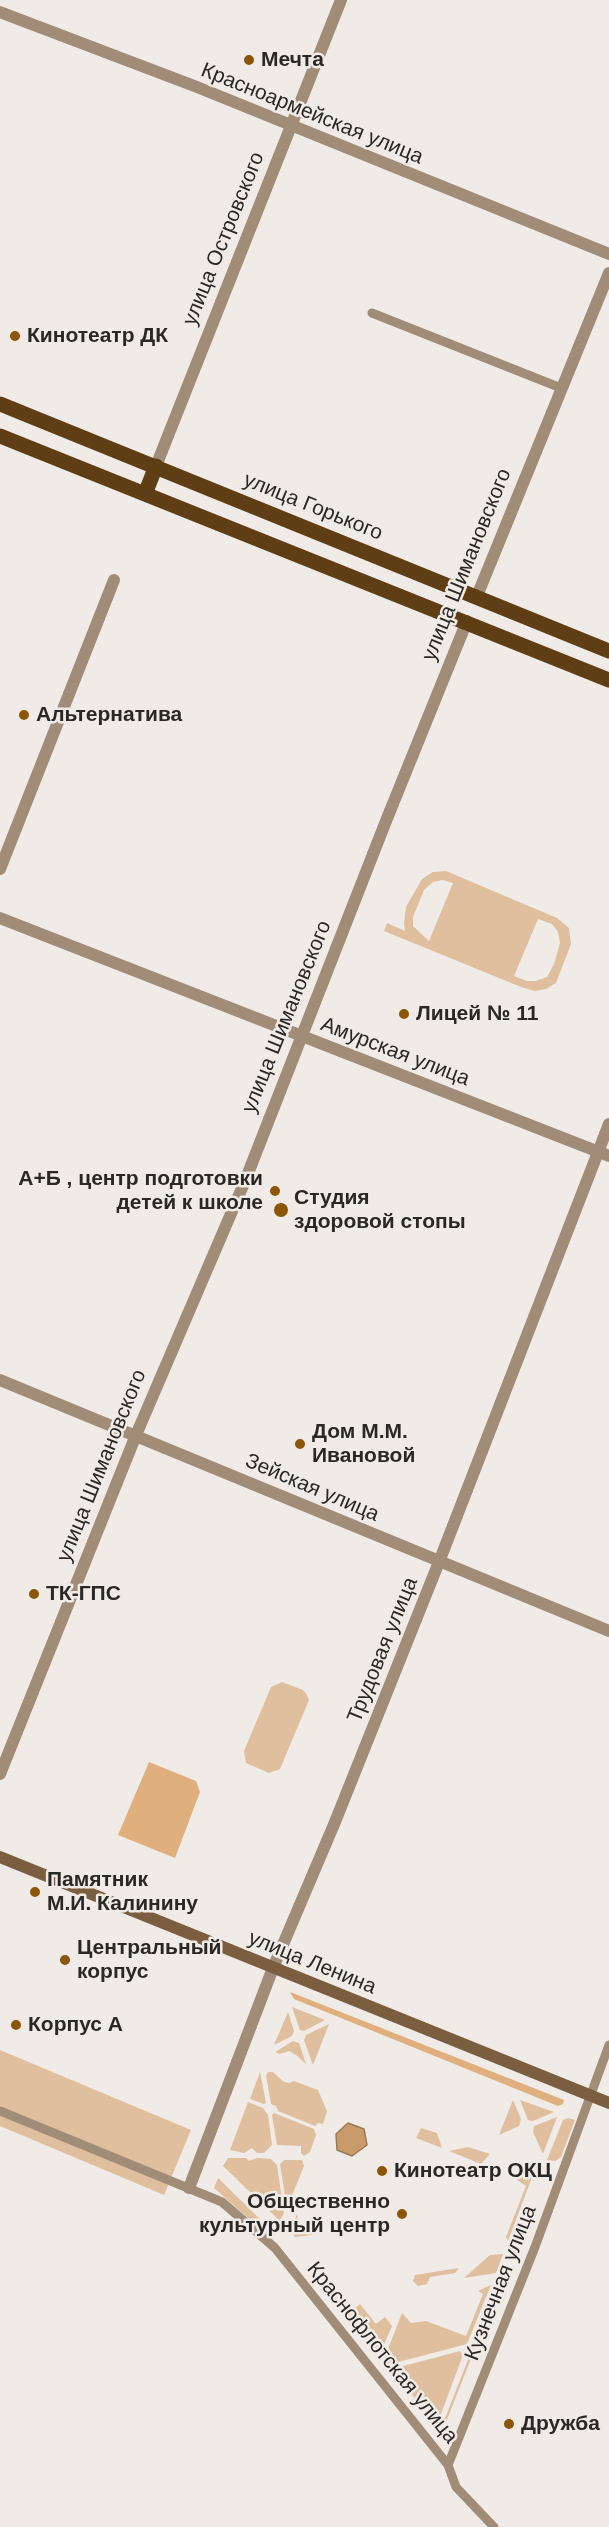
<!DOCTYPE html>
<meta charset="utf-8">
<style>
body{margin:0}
canvas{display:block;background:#f0ebe7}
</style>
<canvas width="609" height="2527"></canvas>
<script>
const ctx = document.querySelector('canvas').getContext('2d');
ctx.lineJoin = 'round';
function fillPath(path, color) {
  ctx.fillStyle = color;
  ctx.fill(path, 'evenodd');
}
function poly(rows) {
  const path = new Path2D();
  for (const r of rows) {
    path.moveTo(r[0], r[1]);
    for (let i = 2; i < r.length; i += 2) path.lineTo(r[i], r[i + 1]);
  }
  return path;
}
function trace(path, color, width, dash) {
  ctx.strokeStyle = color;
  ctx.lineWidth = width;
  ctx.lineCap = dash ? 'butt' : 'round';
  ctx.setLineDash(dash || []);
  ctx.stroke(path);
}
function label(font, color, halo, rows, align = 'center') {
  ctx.font = font + ' Helvetica,sans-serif';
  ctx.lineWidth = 5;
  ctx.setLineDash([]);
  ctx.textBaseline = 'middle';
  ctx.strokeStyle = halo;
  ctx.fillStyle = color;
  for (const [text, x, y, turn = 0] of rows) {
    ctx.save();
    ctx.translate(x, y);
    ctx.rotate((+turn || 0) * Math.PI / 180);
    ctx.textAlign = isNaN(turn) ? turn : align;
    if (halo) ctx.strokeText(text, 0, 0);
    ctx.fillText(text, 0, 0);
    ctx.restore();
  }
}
fillPath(poly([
 [446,871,557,918,569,928,571,944,556,983,546,989,535,991,521,987,384,931,387,923,405,931,404,923,406,907,422,879,433,872],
 [443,880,453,883,429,941,413,926,413,917,424,890,433,882],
 [538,919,552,924,558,932,560,943,554,964,547,977,536,981,527,981,514,976],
 [282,1682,303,1690,307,1695,309,1700,280,1769,269,1773,246,1763,244,1751,271,1687],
 [292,2007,325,2020,304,2031,300,2030],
 [288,2012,294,2031,292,2036,274,2045],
 [329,2024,313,2065,304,2040,306,2035],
 [293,2041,299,2043,306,2064,296,2055,289,2051,280,2054,275,2052],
 [0,2050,191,2130,164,2195,0,2126],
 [260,2072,266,2103,264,2104,250,2099],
 [268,2072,273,2072,284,2082,289,2083,294,2081,318,2090,327,2111,323,2124,318,2123,315,2126,278,2111,276,2106,271,2104,266,2075],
 [513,2100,521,2119,519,2126,499,2135],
 [520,2100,554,2112,533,2121,528,2120],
 [248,2102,263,2108,268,2115,272,2145,264,2153,257,2153,252,2148,244,2153,230,2150],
 [274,2113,314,2129,316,2135,310,2152,304,2156,301,2153,301,2146,277,2145,272,2115],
 [557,2117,543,2154,533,2132,534,2126],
 [568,2118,575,2120,561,2157,555,2161,547,2160,563,2120],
 [421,2128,437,2133,442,2148,416,2138],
 [468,2147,490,2154,481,2164,449,2151],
 [228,2158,246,2158,249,2161,257,2158,271,2159,277,2165,284,2213,280,2221,223,2166],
 [284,2160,302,2160,304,2166,287,2208,280,2164],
 [524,2168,534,2172,508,2241,506,2237,526,2186,516,2179,520,2169],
 [218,2178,275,2234,272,2239,214,2188],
 [297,2214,299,2226,312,2225,312,2235,295,2237,290,2231],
 [503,2254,496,2273,464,2278,490,2255],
 [459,2268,455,2273,430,2277,427,2284,418,2286,413,2281,415,2275],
 [491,2285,467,2344,387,2365,383,2362,402,2313,411,2323,426,2321,466,2336,483,2294,478,2291],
 [493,2296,495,2298,446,2422,444,2421],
 [360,2304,376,2324,385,2317,392,2326,379,2356,346,2315],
 [460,2351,463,2355,438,2422,434,2422,394,2372,396,2368]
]), '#dfbf9e');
fillPath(poly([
 [149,1762,196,1781,200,1792,175,1858,118,1835],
 [290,1992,564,2100,563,2104,558,2106,294,1999]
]), '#dfaf7d');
const water = poly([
 [348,2123,364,2129,367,2145,352,2156,337,2150,336,2134,348,2123]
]);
fillPath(water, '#ca9b6a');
trace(water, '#9a7856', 1.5);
trace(poly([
 [372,313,561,388],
 [0,2111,222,2202,275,2248,448,2465,456,2487,494,2527],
 [448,2465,535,2247,609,2045]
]), '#a08c77', 9);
trace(poly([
 [0,12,197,87,609,254],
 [156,466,341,0],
 [477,596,609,273],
 [0,869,114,580],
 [0,918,609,1156],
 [0,1380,609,1631],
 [0,1774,136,1435,245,1181,386,821,467,621],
 [189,2188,273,1968,335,1822,439,1562,609,1124]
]), '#a08c77', 12);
trace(poly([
 [0,1857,609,2103]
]), '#7b5e40', 12);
trace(poly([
 [0,404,609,651],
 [0,436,609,680],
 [145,494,156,466]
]), '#603e15', 15);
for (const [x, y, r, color] of [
 [249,60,6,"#8c5609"],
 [15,336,6,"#8c5609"],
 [24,715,6,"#8c5609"],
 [404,1014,6,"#8c5609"],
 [275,1191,6,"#8c5609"],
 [281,1210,8,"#8c5609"],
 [300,1444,6,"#8c5609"],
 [34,1594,6,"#8c5609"],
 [35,1892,6,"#8c5609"],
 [65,1960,6,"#8c5609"],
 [16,2025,6,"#8c5609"],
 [382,2171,6,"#8c5609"],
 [402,2214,6,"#8c5609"],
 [509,2424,6,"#8c5609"]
]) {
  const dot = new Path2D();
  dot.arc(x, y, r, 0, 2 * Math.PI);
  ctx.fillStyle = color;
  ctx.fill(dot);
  trace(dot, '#f0ebe7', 2);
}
label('bold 21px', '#292826', '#f0ebe7', [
 ["Мечта",261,60],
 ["Кинотеатр ДК",27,336],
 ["Альтернатива",36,715],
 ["Лицей № 11",416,1014],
 ["А+Б , центр подготовки",263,1179,"right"],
 ["детей к школе",263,1203,"right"],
 ["Студия",294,1198],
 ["здоровой стопы",294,1222],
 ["Дом М.М.",312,1432],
 ["Ивановой",312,1456],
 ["ТК-ГПС",46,1594],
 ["Памятник",47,1880],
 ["М.И. Калинину",47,1904],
 ["Центральный",77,1948],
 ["корпус",77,1972],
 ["Корпус А",28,2025],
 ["Кинотеатр ОКЦ",394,2171],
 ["Общественно",390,2202,"right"],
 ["культурный центр",390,2226,"right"],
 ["Дружба",521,2424]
], 'left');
label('21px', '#292826', '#f0ebe7', [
 ["Красноармейская улица",312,114,22],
 ["улица Островского",224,239,-68],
 ["улица Горького",313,507,22],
 ["улица Шимановского",467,565,-68],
 ["улица Шимановского",287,1017,-68],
 ["Амурская улица",395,1052,21],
 ["улица Шимановского",102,1466,-68],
 ["Зейская улица",312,1488,23],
 ["Трудовая улица",383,1650,-68],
 ["улица Ленина",312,1963,22],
 ["Кузнечная улица",501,2283,-69],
 ["Краснофлотская улица",382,2353,51]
]);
</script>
